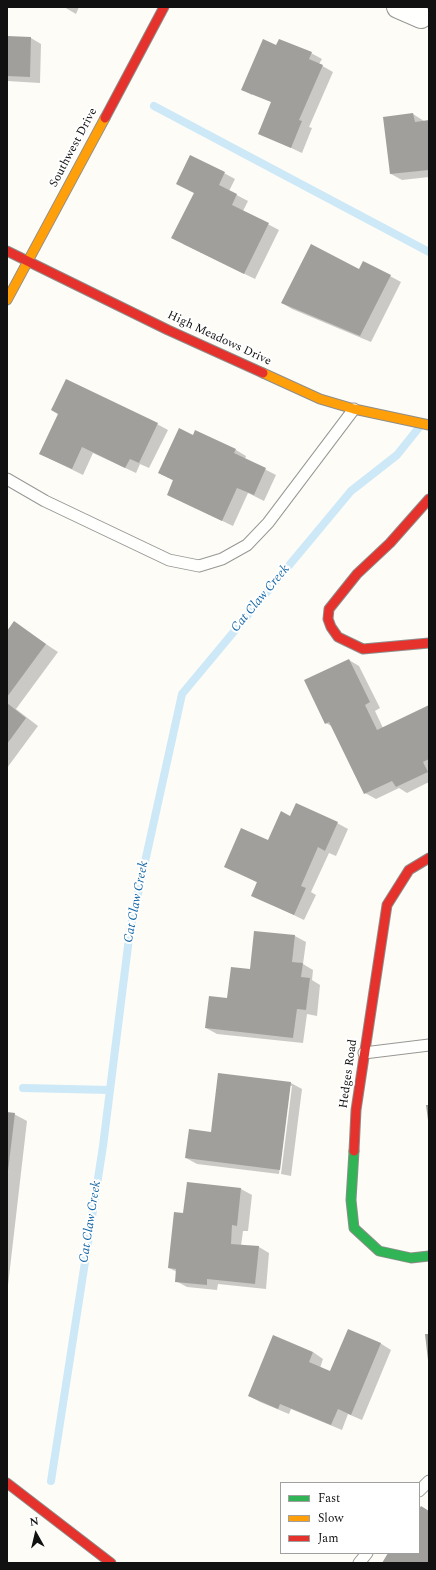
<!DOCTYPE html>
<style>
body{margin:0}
#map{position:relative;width:436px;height:1570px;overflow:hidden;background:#fdfcf7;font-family:Spectral,serif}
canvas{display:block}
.frame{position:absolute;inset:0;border:8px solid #111;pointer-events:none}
.legend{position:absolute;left:280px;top:1482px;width:140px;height:72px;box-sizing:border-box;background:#fff;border:1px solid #a0a0a0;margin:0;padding:5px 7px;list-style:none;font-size:12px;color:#111}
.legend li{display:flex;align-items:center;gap:8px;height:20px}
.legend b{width:20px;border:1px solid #a0a0a0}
.north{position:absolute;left:16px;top:1514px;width:40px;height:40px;-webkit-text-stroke:3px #fff;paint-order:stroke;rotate:352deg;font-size:11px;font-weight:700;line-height:16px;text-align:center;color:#111}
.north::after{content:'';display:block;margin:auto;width:14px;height:18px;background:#111;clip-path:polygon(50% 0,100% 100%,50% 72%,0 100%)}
</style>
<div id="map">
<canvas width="436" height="1570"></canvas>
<div class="frame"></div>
<ul class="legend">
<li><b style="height:5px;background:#30b455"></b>Fast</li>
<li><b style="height:5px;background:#ff9f0a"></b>Slow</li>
<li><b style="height:5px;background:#e5322d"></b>Jam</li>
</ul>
<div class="north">N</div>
</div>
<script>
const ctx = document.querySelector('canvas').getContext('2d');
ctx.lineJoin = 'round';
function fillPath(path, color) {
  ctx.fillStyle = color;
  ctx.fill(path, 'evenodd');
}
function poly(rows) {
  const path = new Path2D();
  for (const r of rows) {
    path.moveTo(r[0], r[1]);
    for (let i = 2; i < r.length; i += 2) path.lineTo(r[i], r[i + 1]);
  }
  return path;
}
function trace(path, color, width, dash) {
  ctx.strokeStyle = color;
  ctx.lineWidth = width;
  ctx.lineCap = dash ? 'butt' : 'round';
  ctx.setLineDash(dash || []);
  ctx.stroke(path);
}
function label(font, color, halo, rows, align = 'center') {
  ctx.font = font + ' Spectral,serif';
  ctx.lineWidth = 4;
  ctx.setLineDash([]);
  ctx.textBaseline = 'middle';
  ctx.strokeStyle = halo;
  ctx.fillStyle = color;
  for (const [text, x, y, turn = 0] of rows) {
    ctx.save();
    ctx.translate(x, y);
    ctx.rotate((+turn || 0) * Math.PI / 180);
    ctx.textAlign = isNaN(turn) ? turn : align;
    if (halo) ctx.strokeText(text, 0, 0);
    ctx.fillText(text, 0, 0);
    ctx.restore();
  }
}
fillPath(poly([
 [64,7,79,7,76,14],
 [7,37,31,38,41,44,40,83,7,81],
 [277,47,311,53,322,59,319,64,333,72,309,127,312,128,302,153,259,133,276,103,252,93,252,95,243,90],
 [413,114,424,121,429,121,429,177,402,180,391,174],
 [224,173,235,179,229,191,248,201,243,211,279,230,255,279,183,244,195,193,188,190],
 [364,262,401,282,371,342,292,309,282,303,360,270],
 [157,424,168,430,149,468,140,464,136,473,93,453,83,475,40,454],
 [196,432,236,450,246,456,245,459,276,475,264,501,248,493,233,526,168,495,174,481,159,473,193,436],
 [14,623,58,652,16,709,38,726,7,768,7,633],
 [349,660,359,666,380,708,375,711,383,728,429,706,429,782,407,793,399,788,376,799,365,793,333,727,326,723],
 [291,817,337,823,348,829,336,856,329,853,311,892,316,895,304,920,252,895,258,883,225,866,269,841],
 [255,932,295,936,306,942,303,964,313,970,312,980,320,985,317,1016,307,1014,303,1043,217,1034,206,1028,251,970],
 [219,1074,291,1083,302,1089,291,1176,281,1174,292,1086,290,1086,279,1174,197,1164,186,1158,212,1133],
 [7,1113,14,1114,27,1121,7,1294],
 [188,1183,241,1189,252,1195,248,1231,243,1231,241,1246,259,1247,269,1253,266,1289,218,1284,217,1290,187,1287,176,1281,177,1272,169,1268,184,1214],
 [380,1343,391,1350,362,1420,348,1414,342,1430,291,1409,289,1414,260,1402,249,1396,313,1352,323,1359,320,1368,330,1372]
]), '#0003');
trace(poly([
 [154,106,429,252],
 [23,1088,110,1090],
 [51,1481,103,1146,130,930,182,694,351,491,397,455,421,425]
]), '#cde8f7', 8);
fillPath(poly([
 [7,36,31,37,30,77,7,76],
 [263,39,276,45,279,39,312,52,309,59,323,65,299,120,302,121,291,148,258,134,271,102,241,90],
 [413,113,415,122,429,120,429,170,390,174,383,117],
 [190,155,225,172,219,185,237,194,232,205,269,223,244,274,171,238,194,193,176,184],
 [311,244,359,269,363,261,391,275,360,336,281,303],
 [66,379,158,423,139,463,130,459,125,468,82,447,72,469,39,454,58,414,51,410],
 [179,428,193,435,195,430,236,449,234,453,266,468,254,495,237,488,222,521,167,495,173,480,158,473],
 [14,621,46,644,7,697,7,631],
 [349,659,370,702,365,705,377,730,429,705,429,759,423,762,428,772,396,787,392,781,364,794,329,722,325,724,304,680],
 [7,703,26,718,7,744],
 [296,803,338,822,325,851,318,847,301,886,306,888,294,915,251,896,257,882,224,867,241,828,268,840,281,811,290,816],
 [254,931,295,935,292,962,303,963,301,977,310,978,306,1010,297,1009,293,1038,205,1028,209,996,227,998,231,967,250,969],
 [218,1073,291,1082,280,1170,185,1158,189,1129,211,1132],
 [426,1105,429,1105,429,1120,428,1120],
 [7,1112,15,1113,8,1171,7,1171],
 [187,1182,241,1188,237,1226,232,1225,231,1244,259,1246,255,1284,207,1279,207,1285,175,1282,176,1269,168,1268,174,1212,183,1213],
 [348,1329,381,1343,351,1415,338,1409,331,1425,280,1404,278,1409,248,1396,273,1335,313,1352,309,1362,330,1371],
 [425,1334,429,1334,429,1360,428,1360],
 [421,1506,429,1511,429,1563,382,1563,388,1553,419,1553,419,1509]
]), '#a19f9c');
const lane = poly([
 [7,479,45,501,169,560,199,566,222,559,247,545,268,523,354,409],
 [364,1053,429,1045],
 [419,1491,429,1481],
 [359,1563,367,1553]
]);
const street = poly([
 [398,7,421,17]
]);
const fast = poly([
 [354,1151,351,1200,354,1228,379,1251,411,1258,429,1256]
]);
const slow = poly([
 [7,300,105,118],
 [263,373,320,399,354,409,429,425]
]);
const jam = poly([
 [105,118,164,7],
 [7,251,168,330,263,373],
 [429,499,390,543,357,574,329,609,328,619,331,627,338,637,363,649,429,643],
 [354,1151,356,1110,387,905,409,870,429,858],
 [7,1483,111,1563]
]);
trace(lane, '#979795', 13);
trace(street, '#979795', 24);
trace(fast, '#8e8d8b', 11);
trace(slow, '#8e8d8b', 11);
trace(jam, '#8e8d8b', 11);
trace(lane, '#fffffe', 11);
trace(street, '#fffffe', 22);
trace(fast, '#30b455', 9);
trace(slow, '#ff9f0a', 9);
trace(jam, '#e5322d', 9);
label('12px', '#111', '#fff', [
 ["Southwest Drive",74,148,-62],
 ["High Meadows Drive",219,339,25],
 ["Hedges Road",349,1074,-82]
]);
label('italic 13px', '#1768a6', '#fff', [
 ["Cat Claw Creek",261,599,-50],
 ["Cat Claw Creek",137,902,-79],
 ["Cat Claw Creek",91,1222,-81]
]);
</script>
